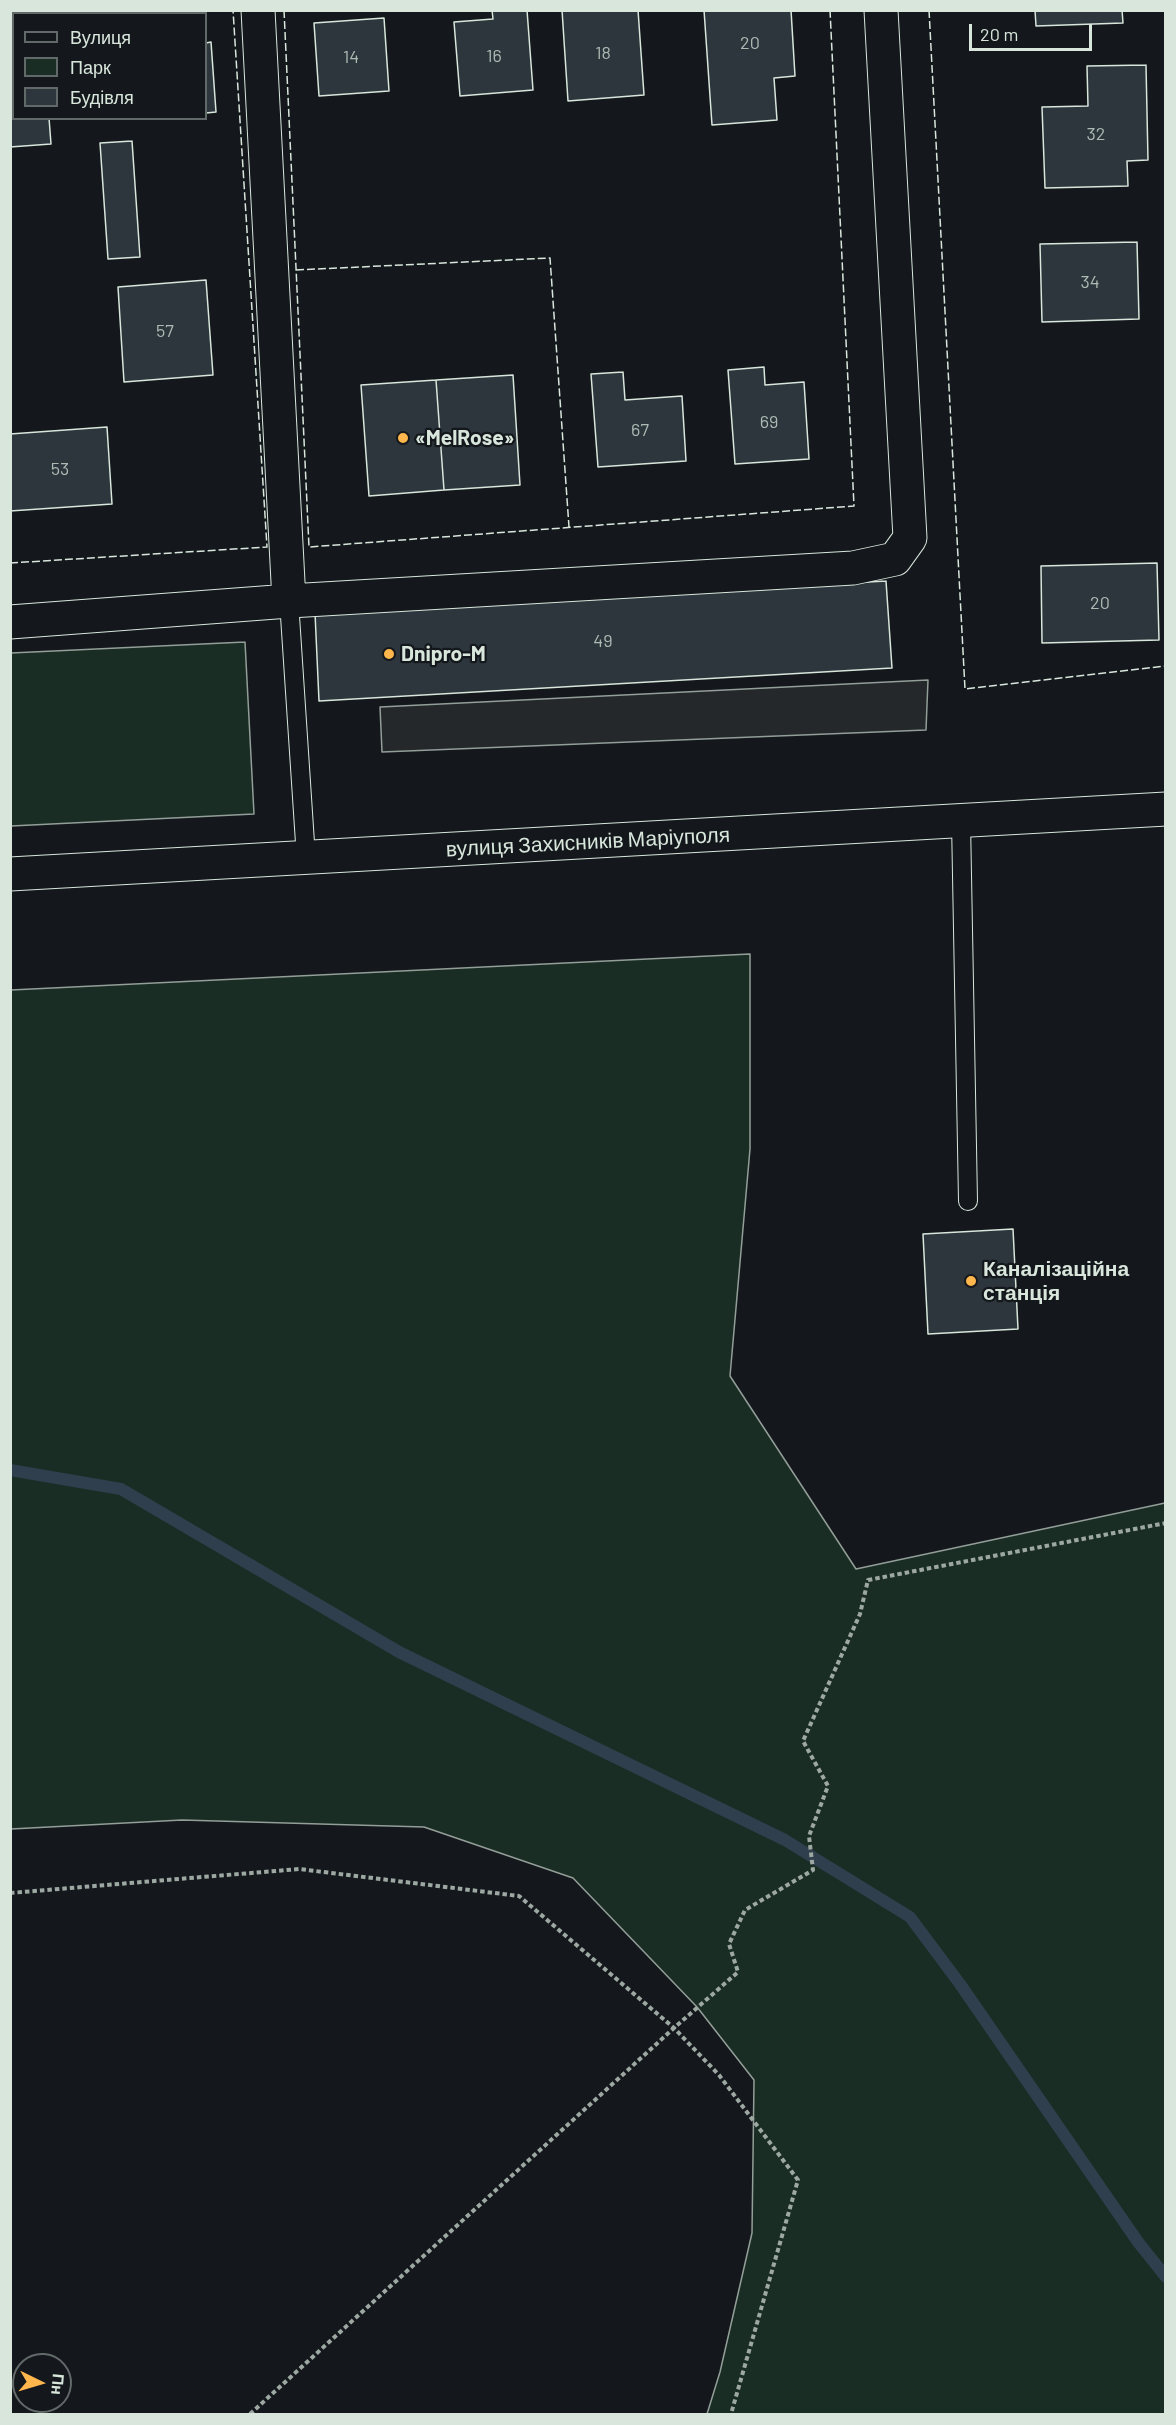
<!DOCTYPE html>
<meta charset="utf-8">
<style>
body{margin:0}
#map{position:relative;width:1176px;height:2425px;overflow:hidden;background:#14181c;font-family:Barlow,sans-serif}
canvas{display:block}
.frame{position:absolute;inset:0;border:12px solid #d8e6dc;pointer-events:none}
.legend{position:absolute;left:12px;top:12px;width:195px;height:108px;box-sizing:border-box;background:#14181c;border:2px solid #626a69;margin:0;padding:8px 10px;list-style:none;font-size:18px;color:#d8e6dc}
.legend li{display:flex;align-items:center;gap:12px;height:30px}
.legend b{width:30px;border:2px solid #626a69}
.north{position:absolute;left:12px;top:2353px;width:60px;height:60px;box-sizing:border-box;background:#14181c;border:2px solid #626a69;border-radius:50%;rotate:95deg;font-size:16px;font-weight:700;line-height:24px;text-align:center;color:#d8e6dc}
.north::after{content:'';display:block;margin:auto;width:21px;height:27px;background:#ffb74d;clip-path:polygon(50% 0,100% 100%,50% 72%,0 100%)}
.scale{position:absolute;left:969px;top:24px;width:123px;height:27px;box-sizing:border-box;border:3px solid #d8e6dc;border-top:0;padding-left:8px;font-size:18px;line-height:21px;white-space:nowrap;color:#d8e6dc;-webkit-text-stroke:4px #14181c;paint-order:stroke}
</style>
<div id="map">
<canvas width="1176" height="2425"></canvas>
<div class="frame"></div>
<ul class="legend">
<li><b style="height:8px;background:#14181c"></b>Вулиця</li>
<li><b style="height:16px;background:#1a2d24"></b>Парк</li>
<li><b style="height:16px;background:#2c363c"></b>Будівля</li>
</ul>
<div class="north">Пн</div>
<div class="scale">20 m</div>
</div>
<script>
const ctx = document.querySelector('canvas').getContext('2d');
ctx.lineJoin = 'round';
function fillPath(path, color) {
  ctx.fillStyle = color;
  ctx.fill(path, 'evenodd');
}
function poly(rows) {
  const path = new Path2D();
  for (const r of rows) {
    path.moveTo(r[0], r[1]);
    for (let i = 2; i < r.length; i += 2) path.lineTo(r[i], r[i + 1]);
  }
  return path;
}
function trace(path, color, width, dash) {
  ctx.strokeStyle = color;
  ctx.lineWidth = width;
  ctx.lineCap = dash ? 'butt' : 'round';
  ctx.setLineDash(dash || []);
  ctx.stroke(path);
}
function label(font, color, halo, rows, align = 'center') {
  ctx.font = font + ' Barlow,sans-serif';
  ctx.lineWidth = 4.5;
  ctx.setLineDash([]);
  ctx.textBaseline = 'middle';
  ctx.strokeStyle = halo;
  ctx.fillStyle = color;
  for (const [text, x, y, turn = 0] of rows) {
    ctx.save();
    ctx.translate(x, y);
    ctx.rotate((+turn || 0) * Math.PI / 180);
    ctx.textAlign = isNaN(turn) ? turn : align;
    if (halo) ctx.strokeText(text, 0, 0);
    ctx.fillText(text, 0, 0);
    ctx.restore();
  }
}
const green = poly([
 [245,642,254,814,11,826,11,653,245,642],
 [750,954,750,1149,730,1376,856,1569,1165,1503,1165,2414,707,2414,720,2372,752,2233,754,2080,697,2007,573,1878,424,1827,182,1820,11,1829,11,990,750,954]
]);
fillPath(green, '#1a2d24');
trace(green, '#939e99', 1.5);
const parking = poly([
 [928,680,926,730,382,752,380,707,928,680]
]);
fillPath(parking, '#24282b');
trace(parking, '#939e99', 1.5);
trace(poly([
 [10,1470,121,1489,399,1652,785,1840,910,1917,960,1984,1138,2242,1166,2277]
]), '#2f3f4d', 12);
const building = poly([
 [492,10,527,10,533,90,460,96,454,22,493,19,492,10],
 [562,10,638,10,644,95,568,101,562,10],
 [704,10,791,10,795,76,774,78,777,120,712,125,704,10],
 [1035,10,1122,10,1123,23,1036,26,1035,10],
 [384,18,389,91,319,96,314,23,384,18],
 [10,32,14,32,14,118,49,118,51,144,10,147,10,32],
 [211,42,216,112,206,113,206,43,211,42],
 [1146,65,1148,160,1127,161,1128,186,1045,188,1042,107,1088,106,1087,66,1146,65],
 [132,141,140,257,108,259,100,143,132,141],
 [1137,242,1139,319,1042,322,1040,244,1137,242],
 [206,280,213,375,124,382,118,287,206,280],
 [764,367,765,385,804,382,809,459,735,464,728,370,764,367],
 [623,372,625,400,682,396,686,461,598,467,591,374,623,372],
 [513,375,520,485,444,490,436,380,513,375],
 [436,380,444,490,369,496,361,385,436,380],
 [107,427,112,504,10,511,10,434,107,427],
 [1157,563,1159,640,1042,643,1041,566,1157,563],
 [886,581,892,668,319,701,315,613,886,581],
 [1013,1229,1018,1329,928,1334,923,1234,1013,1229]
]);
fillPath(building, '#2c363c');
trace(building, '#d8e6dc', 1.5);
const lane = poly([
 [289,601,306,858],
 [961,821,968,1201]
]);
const street = poly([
 [258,10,289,601],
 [10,622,289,601,853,568,895,559,910,538,881,10]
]);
const secondary = poly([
 [10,874,1166,809]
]);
trace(lane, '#d8e6dc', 20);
trace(street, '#d8e6dc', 35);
trace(secondary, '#d8e6dc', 35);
trace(poly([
 [10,1893,299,1869,519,1896,674,2028,719,2075,798,2180,731,2414],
 [250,2414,674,2028,738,1972,729,1944,745,1910,813,1870,809,1836,828,1786,803,1741,860,1614,868,1580,1166,1523]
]), '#9da8a2', 4, [4.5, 3]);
trace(lane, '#14181c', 18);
trace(street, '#14181c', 33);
trace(secondary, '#14181c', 33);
trace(poly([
 [284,10,309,547,854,506,830,10],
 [929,10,965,689,1166,666],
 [296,270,550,258,569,527],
 [10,563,267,547,233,10]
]), '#d8e6dc', 1.5, [8, 3]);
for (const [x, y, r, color] of [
 [403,438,6,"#ffb74d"],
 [389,654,6,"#ffb74d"],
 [971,1281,6,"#ffb74d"]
]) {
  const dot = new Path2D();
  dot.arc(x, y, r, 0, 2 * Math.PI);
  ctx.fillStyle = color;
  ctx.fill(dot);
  trace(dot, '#14181c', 2);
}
label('18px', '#adbab4', null, [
 ["20",750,43],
 ["18",603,53],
 ["16",494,56],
 ["14",351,57],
 ["32",1096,134],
 ["34",1090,282],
 ["57",165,331],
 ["69",769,422],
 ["67",640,430],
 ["53",60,469],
 ["20",1100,603],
 ["49",603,641]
]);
label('bold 21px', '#d8e6dc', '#14181c', [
 ["«MelRose»",415,438],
 ["Dnipro-M",401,654],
 ["Каналізаційна",983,1269],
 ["станція",983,1293]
], 'left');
label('21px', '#d8e6dc', '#14181c', [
 ["вулиця Захисників Маріуполя",588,842,-3]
]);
</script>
